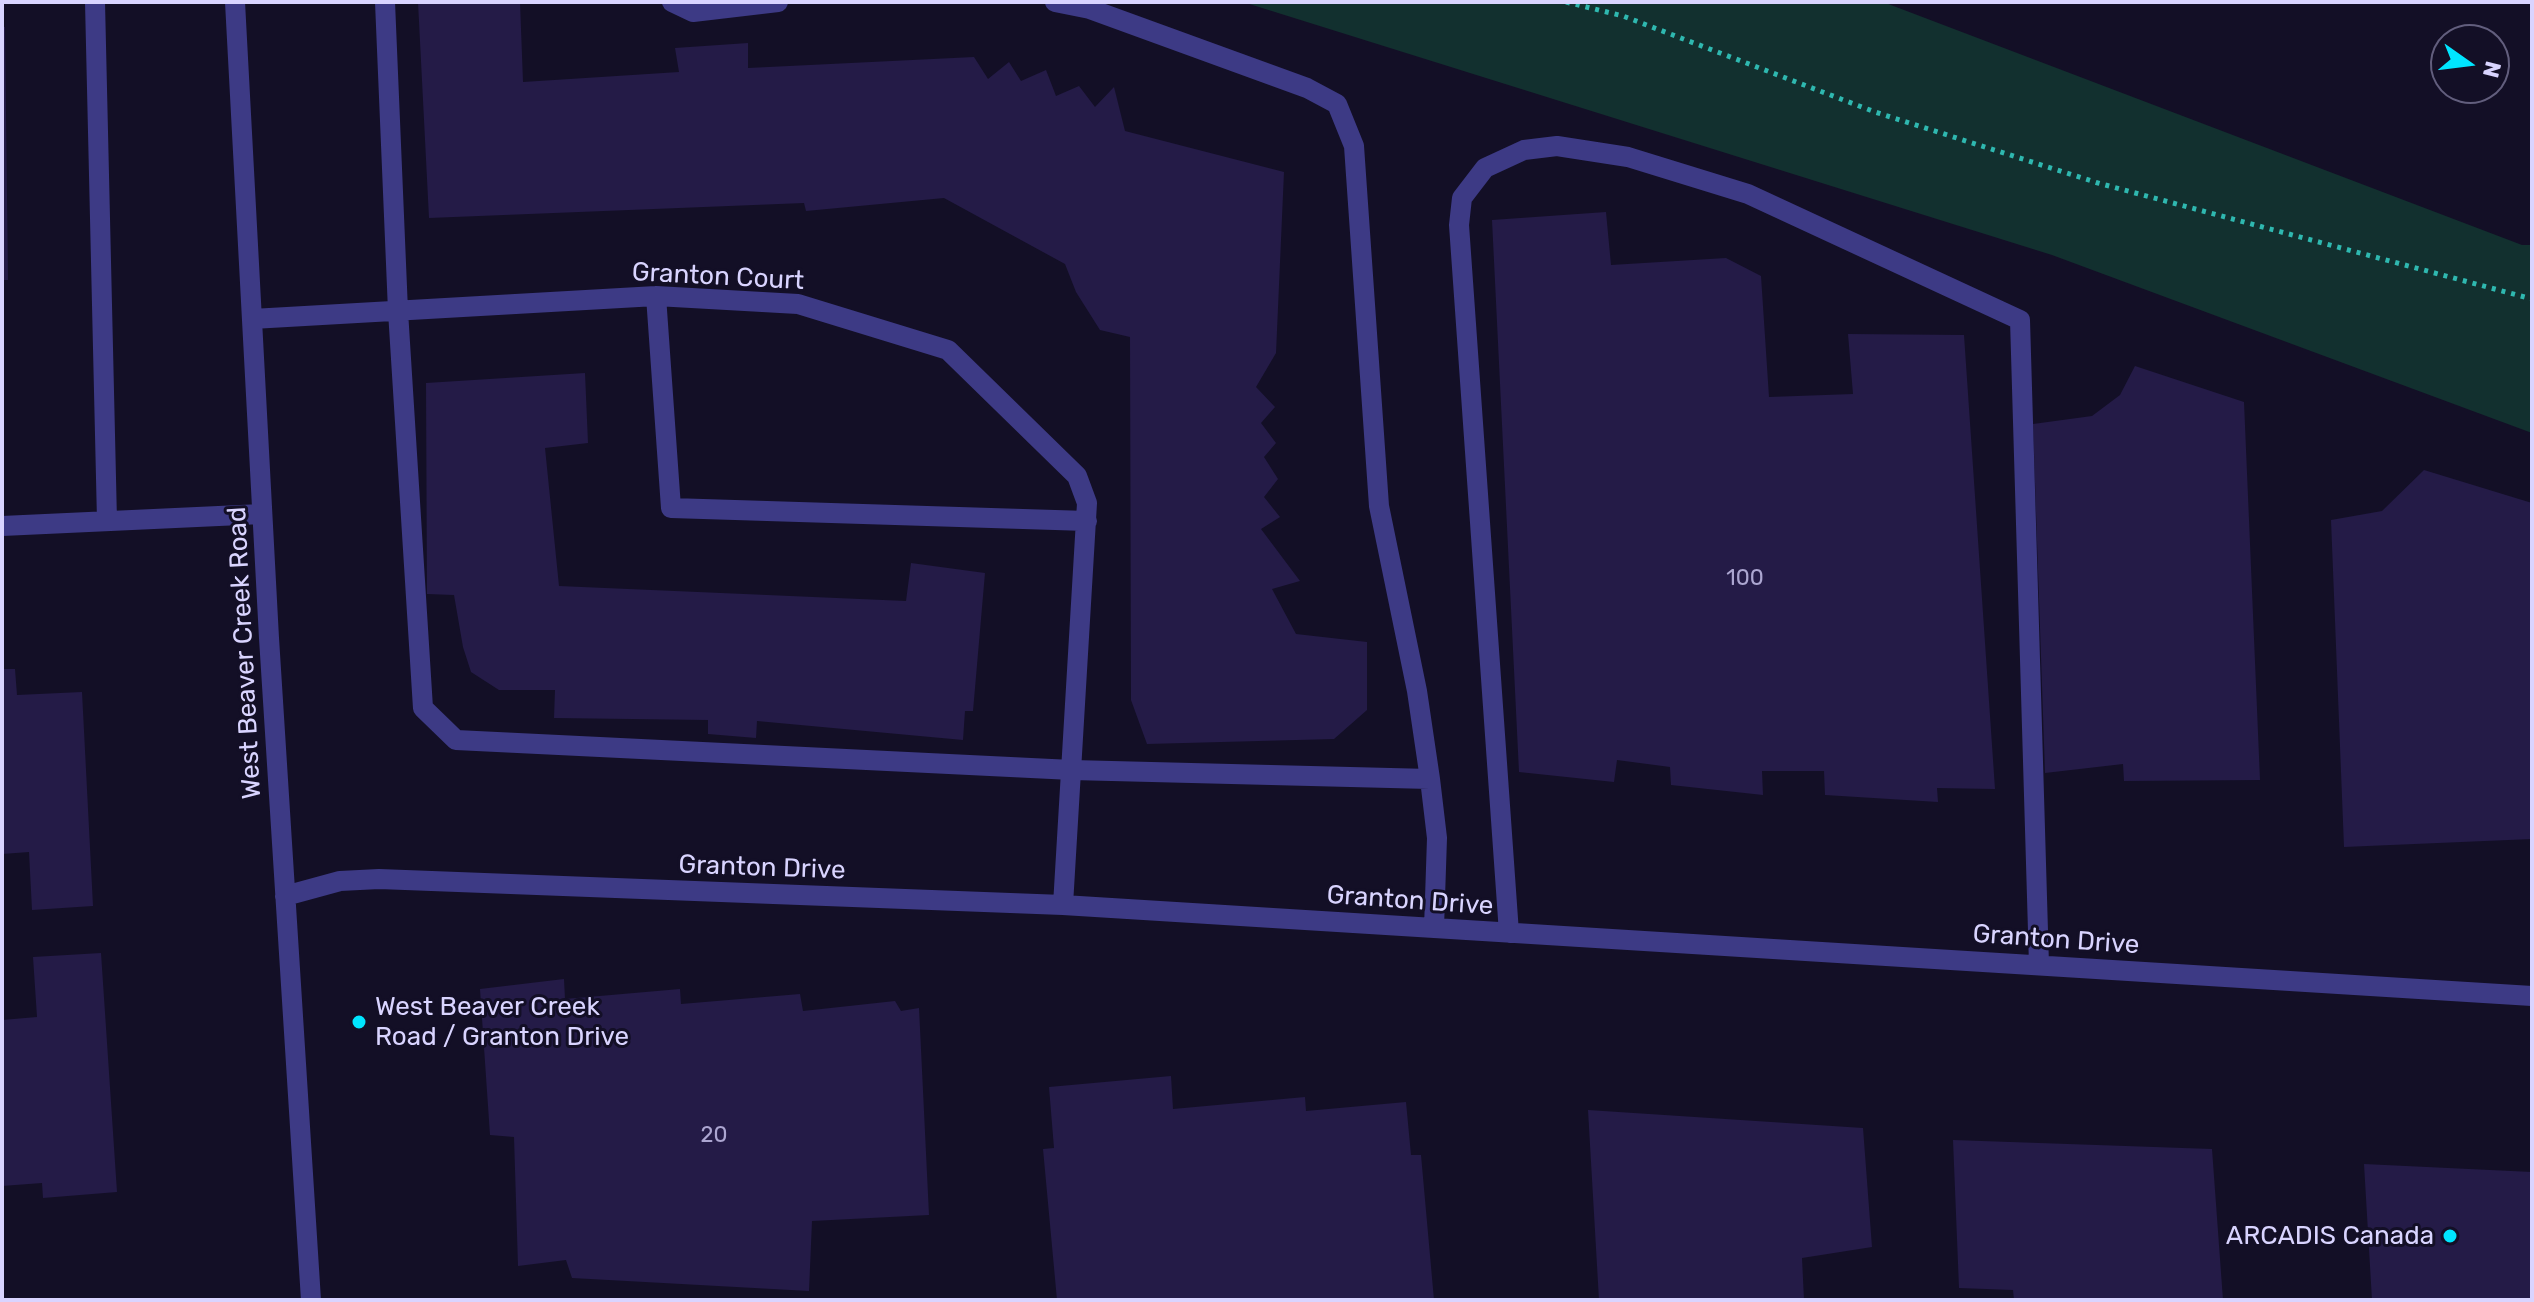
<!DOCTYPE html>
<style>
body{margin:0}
#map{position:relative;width:2534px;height:1302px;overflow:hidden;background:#130f26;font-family:Rubik,sans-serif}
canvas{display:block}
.frame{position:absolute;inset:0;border:4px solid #d9d4ff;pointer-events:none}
.north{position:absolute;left:2430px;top:24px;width:80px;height:80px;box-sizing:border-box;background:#130f26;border:2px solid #625e7d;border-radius:50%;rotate:104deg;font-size:22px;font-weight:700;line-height:32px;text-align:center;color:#d9d4ff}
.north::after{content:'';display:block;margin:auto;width:28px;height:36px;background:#00e5ff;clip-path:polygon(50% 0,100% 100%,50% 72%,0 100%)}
</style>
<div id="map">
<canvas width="2534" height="1302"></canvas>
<div class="frame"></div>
<div class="north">N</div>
</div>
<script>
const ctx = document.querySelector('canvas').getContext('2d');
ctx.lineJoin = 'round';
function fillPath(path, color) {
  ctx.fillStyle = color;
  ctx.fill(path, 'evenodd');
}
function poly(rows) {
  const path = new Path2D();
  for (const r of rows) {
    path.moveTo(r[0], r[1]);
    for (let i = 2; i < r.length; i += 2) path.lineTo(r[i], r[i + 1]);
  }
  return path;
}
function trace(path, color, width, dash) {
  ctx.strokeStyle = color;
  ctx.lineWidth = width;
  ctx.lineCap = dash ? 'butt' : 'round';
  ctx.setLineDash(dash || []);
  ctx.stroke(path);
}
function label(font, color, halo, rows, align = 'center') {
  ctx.font = font + ' Rubik,sans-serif';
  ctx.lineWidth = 6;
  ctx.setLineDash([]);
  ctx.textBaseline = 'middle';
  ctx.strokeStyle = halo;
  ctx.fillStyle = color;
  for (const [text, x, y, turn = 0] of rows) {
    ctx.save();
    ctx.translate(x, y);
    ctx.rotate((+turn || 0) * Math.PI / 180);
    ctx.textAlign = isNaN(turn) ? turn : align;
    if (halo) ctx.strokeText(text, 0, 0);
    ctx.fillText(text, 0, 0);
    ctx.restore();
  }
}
fillPath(poly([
 [1243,2,1883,2,2522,245,2532,245,2532,433,2052,255]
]), '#12302f');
fillPath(poly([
 [418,2,520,2,523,82,679,72,675,48,748,43,748,68,974,57,988,79,1009,62,1021,81,1046,70,1056,96,1079,86,1095,107,1114,87,1125,131,1284,172,1276,353,1256,387,1275,407,1261,423,1276,443,1264,457,1278,479,1264,497,1280,517,1261,529,1300,581,1272,589,1296,634,1367,642,1367,710,1334,739,1147,744,1131,700,1130,337,1100,330,1076,292,1065,264,944,198,806,211,804,203,429,218],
 [2,27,5,27,8,280,2,280],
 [1606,212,1611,265,1726,258,1761,276,1769,397,1853,394,1848,334,1964,335,1995,789,1937,788,1938,802,1825,795,1824,771,1762,771,1763,795,1671,785,1670,767,1617,760,1614,782,1519,772,1492,220],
 [2135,366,2244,402,2260,780,2124,781,2123,764,2045,773,2033,424,2092,416,2120,395],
 [585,373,588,443,545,448,559,586,906,601,911,563,985,573,973,711,965,711,963,740,757,721,756,738,708,734,708,720,554,718,555,690,499,690,471,672,463,647,454,595,427,594,426,383],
 [2424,470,2532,503,2532,839,2344,847,2331,520,2382,511],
 [2,669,15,669,17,695,82,692,93,906,32,910,29,852,2,854],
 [101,953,117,1192,43,1198,42,1183,2,1186,2,1020,37,1017,33,957],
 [564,979,565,999,680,989,681,1004,800,994,803,1011,895,1001,901,1011,919,1008,929,1215,812,1221,809,1291,572,1278,566,1260,518,1266,514,1137,490,1135,480,989],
 [1171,1076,1173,1109,1305,1097,1306,1111,1406,1102,1411,1155,1421,1155,1434,1300,1057,1300,1043,1149,1054,1148,1049,1087],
 [1588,1110,1863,1128,1872,1247,1802,1258,1804,1300,1599,1300],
 [1953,1140,2212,1149,2223,1300,2014,1300,2013,1290,1959,1288],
 [2364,1164,2532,1172,2532,1300,2372,1300]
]), '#241b47');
trace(poly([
 [1566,2,1623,16,1875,112,2098,183,2532,299]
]), '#2fb8b0', 5, [4, 6]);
trace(poly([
 [95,2,107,521],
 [235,2,269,638,311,1300],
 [385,2,398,311,423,708,456,740,1072,770,1430,779],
 [672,2,693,12,778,2],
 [1055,2,1090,9,1307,88,1337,104,1354,146,1379,506,1417,691,1430,779,1437,838,1434,928],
 [656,296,671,508,1087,521],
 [252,319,656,296,798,304,948,350,1077,476,1087,503,1063,905],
 [2,526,262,514],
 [285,896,340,881,379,879,1063,905,2532,996],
 [1509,933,1459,225,1462,198,1485,168,1524,150,1557,146,1628,157,1748,194,2020,320,2039,965]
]), '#3d3a85', 20);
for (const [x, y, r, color] of [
 [359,1022,8,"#00e5ff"],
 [2450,1236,8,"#00e5ff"]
]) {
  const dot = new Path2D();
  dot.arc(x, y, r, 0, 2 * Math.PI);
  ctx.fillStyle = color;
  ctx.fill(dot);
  trace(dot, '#130f26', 3);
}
label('22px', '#aca6d1', null, [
 ["100",1745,579],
 ["20",714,1136]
]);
label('26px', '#d9d4ff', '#130f26', [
 ["Granton Court",718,277,3],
 ["West Beaver Creek Road",245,653,-93],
 ["Granton Drive",762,868,2],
 ["Granton Drive",1410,901,4],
 ["Granton Drive",2056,940,4]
]);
label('26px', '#d9d4ff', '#130f26', [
 ["West Beaver Creek",375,1007],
 ["Road / Granton Drive",375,1037],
 ["ARCADIS Canada",2434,1236,"right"]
], 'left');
</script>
